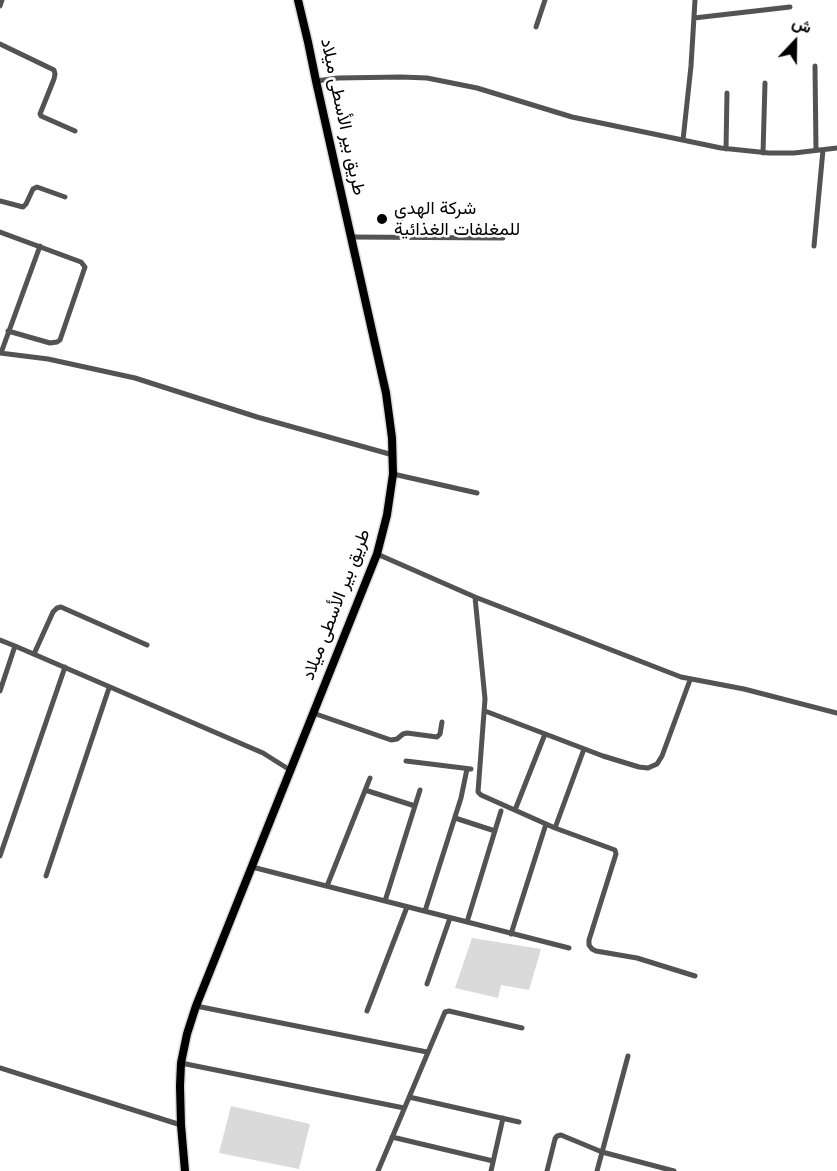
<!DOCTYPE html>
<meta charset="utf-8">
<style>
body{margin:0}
#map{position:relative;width:837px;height:1171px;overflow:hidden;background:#fff;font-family:Poppins,Vazirmatn,sans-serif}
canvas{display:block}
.north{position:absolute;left:765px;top:12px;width:60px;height:60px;-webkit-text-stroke:4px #fff;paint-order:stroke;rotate:22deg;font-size:16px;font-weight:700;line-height:24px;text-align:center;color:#000}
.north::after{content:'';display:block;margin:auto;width:21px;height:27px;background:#000;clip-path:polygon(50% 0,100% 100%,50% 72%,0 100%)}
</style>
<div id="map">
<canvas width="837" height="1171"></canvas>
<div class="north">ش</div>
</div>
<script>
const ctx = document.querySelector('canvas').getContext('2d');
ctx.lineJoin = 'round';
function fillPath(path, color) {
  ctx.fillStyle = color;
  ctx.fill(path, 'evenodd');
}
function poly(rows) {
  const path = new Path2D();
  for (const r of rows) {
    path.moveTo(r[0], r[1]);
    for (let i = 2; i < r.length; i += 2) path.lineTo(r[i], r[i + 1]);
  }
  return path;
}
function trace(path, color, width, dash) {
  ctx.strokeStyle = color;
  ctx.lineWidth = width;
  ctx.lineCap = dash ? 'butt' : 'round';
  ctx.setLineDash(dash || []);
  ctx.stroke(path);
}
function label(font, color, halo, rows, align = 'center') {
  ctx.font = font + ' Poppins,Vazirmatn,sans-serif';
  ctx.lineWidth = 5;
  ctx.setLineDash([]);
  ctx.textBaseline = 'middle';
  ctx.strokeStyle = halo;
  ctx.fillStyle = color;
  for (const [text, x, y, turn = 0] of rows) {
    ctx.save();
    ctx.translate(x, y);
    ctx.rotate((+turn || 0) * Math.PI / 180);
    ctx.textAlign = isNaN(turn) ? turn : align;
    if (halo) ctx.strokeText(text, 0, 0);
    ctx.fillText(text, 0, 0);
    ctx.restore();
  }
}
fillPath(poly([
 [472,938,541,949,529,990,501,985,498,998,455,988],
 [231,1106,310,1124,299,1169,219,1153]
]), '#dadada');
const primary = poly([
 [185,1171,181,1125,180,1086,181,1063,187,1034,196,1006,377,554,387,515,393,474,392,438,386,393,316,81,308,42,298,0]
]);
trace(primary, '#dbdbdb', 11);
trace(poly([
 [0,6,2,0],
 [694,18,790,7],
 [536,27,545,0],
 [0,44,54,70,55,74,54,79,40,114,41,116,75,131],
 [815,66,816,150],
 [316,81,338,78,401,77,427,78,477,88,572,117,721,148,769,153,794,153,837,148],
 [683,140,691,66,695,0],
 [726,149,727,93],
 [763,153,765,83],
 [0,201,23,207,26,204,33,189,37,187,65,197],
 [0,232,81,262,85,267,60,340,57,342,50,343,8,331],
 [351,237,503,238],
 [814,246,823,150],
 [0,353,48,359,135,378,257,417,393,455],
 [1,353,40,246],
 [393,474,477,493],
 [377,554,475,597,681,677,744,689,837,713],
 [475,597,485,699,478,792,481,795,555,828,615,850,616,854,589,940,589,945,592,949,596,951,637,958,695,976],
 [0,640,15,646],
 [34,654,53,612,57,608,61,607,147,645],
 [0,691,15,646,263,753,290,770],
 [485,711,603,756,639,767,648,768,657,764,662,756,690,680],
 [313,713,391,740,397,739,403,734,407,733,437,737,440,734,442,722],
 [406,761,471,769],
 [365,790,415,806],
 [515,810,545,734],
 [455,818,495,831],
 [555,828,584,749],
 [0,856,65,667],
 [252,867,569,948],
 [46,876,109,688],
 [327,886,370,778],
 [385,901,420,790],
 [425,911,461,798,467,769],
 [467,922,501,811],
 [511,934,546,824],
 [427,984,450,918],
 [196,1006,427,1052],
 [367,1011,407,907],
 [181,1063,404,1108],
 [0,1068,181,1125],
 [409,1097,519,1122],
 [392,1137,493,1161],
 [378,1171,445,1012,449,1011,522,1028],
 [491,1171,503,1118],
 [547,1171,555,1139,557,1136,561,1135,602,1152,674,1171],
 [597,1171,628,1056]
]), '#535353', 5);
trace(primary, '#000', 8);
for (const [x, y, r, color] of [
 [382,219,6,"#000"]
]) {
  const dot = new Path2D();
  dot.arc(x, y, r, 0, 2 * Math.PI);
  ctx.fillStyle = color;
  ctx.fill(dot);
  trace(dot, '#fff', 2);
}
label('18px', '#000', '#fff', [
 ["طريق بير الأسطى ميلاد",342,117,78],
 ["طريق بير الأسطى ميلاد",337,605,-69]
]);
label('18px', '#000', '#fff', [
 ["شركة الهدي",394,209],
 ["للمغلفات الغذائية",394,230]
], 'left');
</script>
